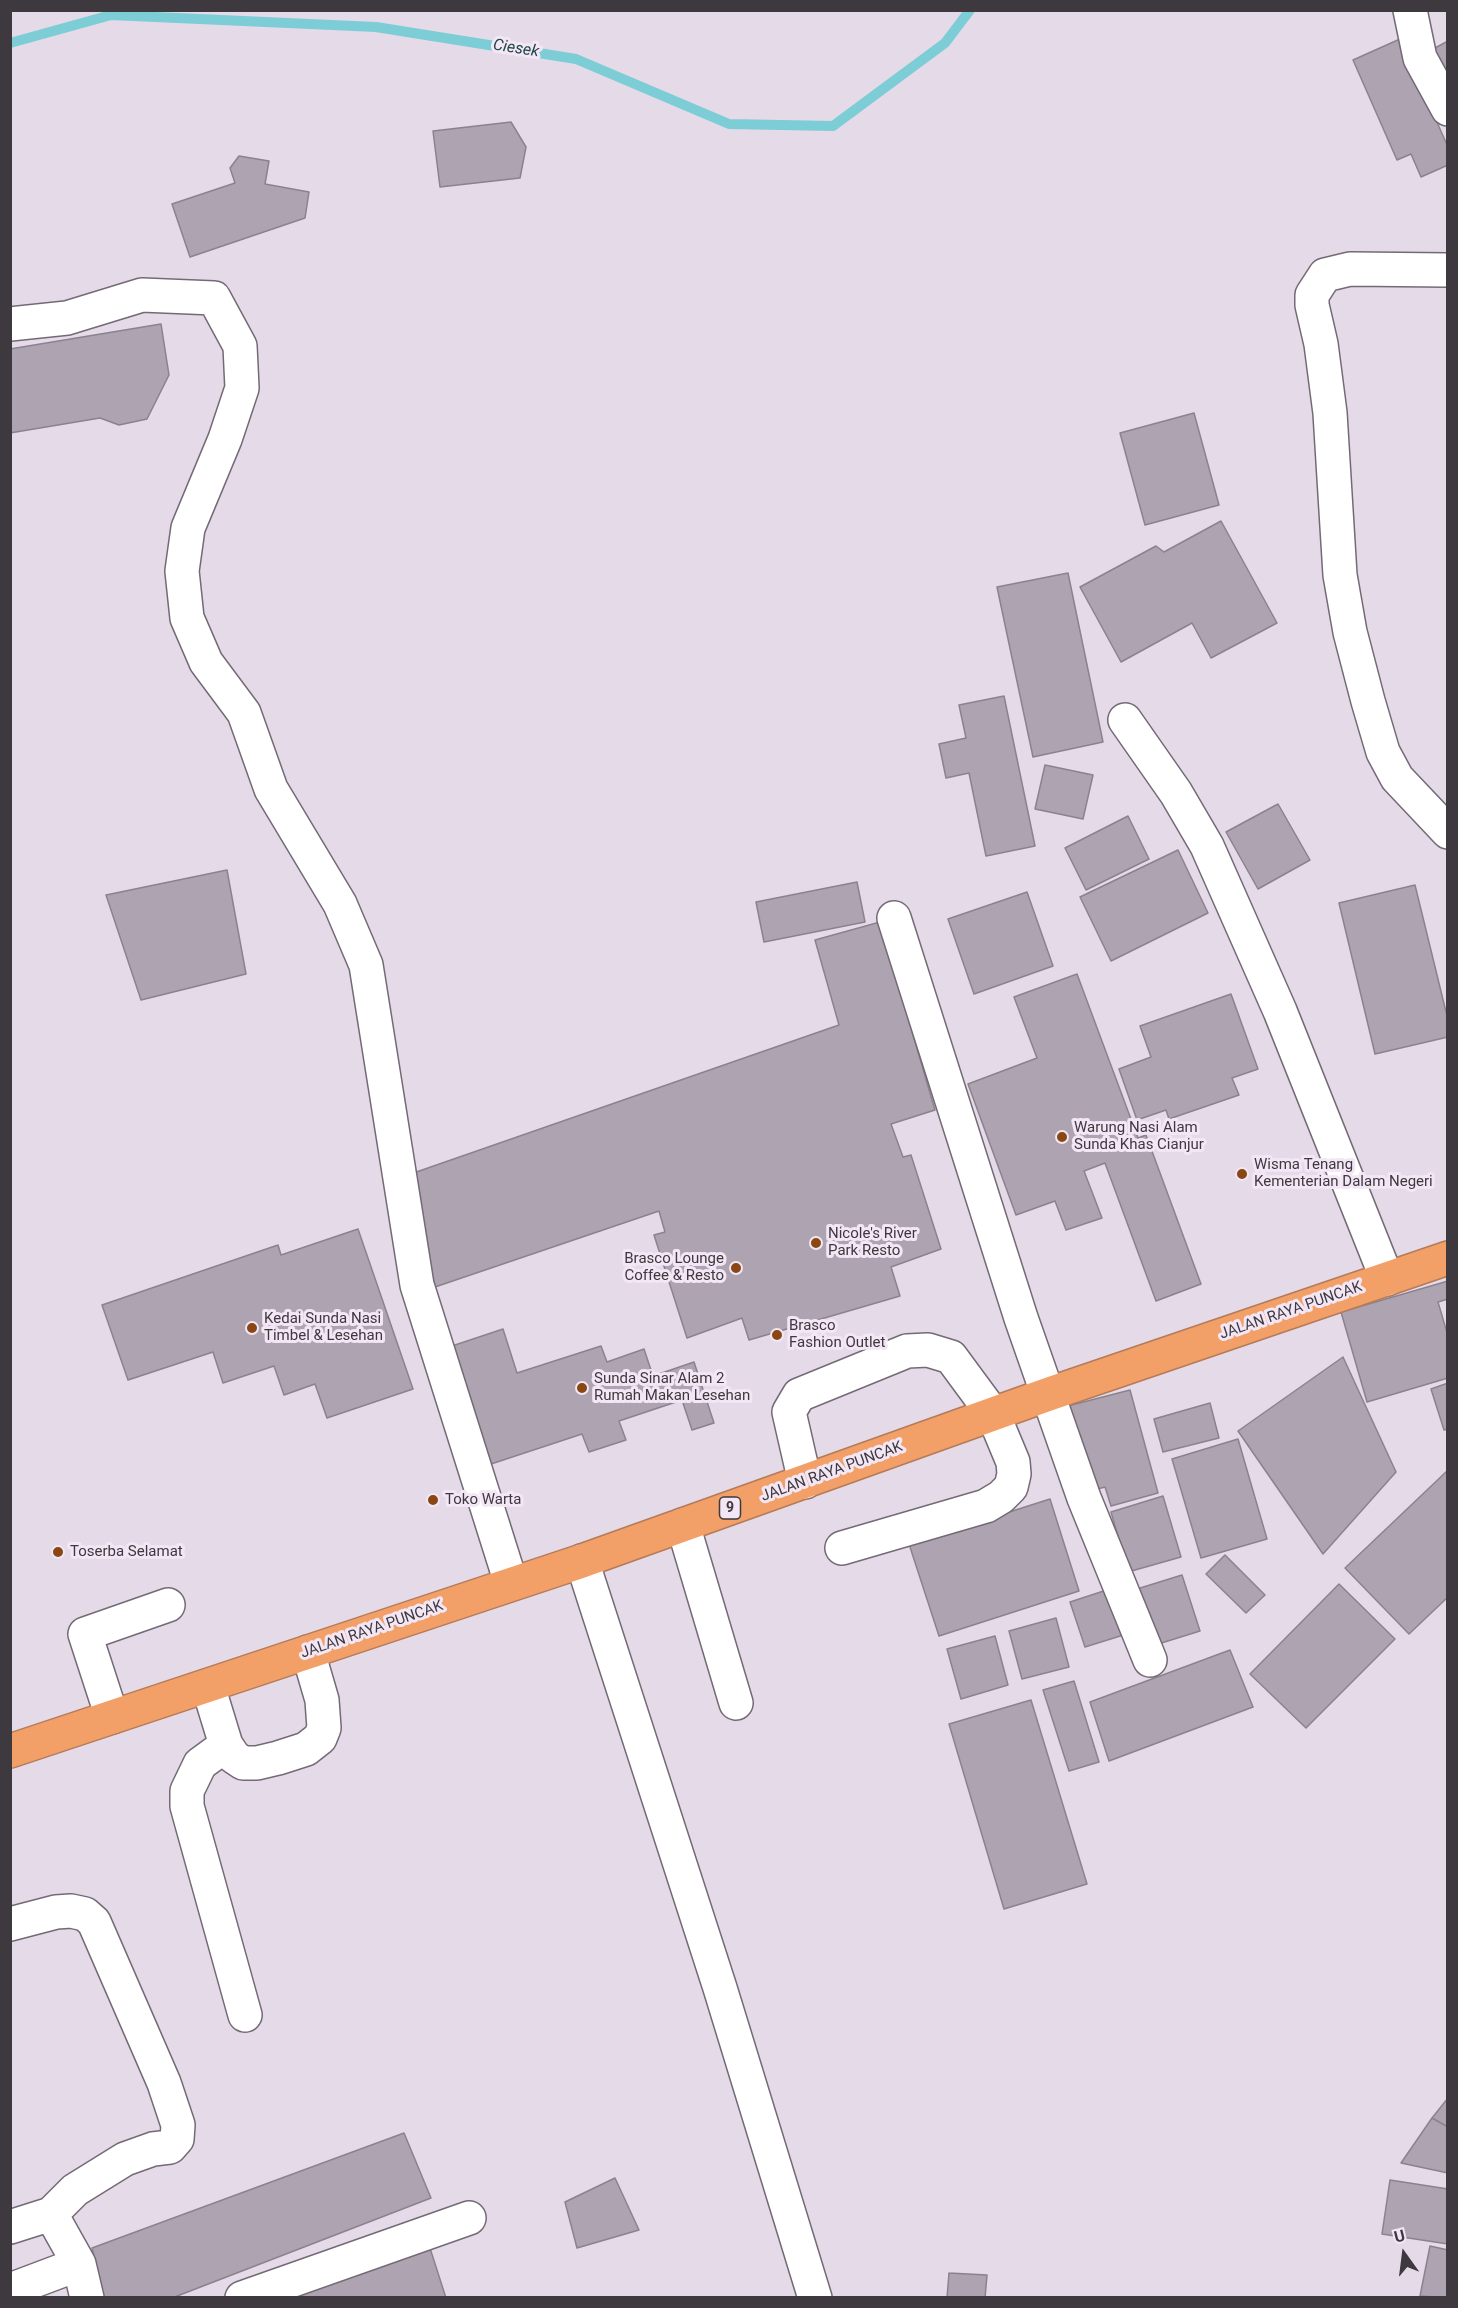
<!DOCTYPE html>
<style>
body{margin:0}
#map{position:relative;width:1458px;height:2308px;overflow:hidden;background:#e5dae8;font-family:Roboto,sans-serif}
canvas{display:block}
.frame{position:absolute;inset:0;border:12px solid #3d393e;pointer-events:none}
.north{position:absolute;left:1374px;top:2224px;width:60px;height:60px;-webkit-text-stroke:4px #f3e7f5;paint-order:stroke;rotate:346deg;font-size:16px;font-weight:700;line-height:24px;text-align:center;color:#3d393e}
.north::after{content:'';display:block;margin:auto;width:21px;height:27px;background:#3d393e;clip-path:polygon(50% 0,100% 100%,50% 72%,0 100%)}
</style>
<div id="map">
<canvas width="1458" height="2308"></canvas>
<div class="frame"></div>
<div class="north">U</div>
</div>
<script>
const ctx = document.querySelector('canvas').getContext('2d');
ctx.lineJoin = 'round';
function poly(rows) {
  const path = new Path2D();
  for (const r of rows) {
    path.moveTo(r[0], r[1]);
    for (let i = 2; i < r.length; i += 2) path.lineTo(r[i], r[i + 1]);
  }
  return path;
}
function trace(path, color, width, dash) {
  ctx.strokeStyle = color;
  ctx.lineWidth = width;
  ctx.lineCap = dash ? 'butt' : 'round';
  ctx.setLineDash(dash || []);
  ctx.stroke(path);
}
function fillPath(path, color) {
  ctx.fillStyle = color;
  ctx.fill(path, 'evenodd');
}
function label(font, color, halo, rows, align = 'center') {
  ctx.font = font + ' Roboto,sans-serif';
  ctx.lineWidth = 6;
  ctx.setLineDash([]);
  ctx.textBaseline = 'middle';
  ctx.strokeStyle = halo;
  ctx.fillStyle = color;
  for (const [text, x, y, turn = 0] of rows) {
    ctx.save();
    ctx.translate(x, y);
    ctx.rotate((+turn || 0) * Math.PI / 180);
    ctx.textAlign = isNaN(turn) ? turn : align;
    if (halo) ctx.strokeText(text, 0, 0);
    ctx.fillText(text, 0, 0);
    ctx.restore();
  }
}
trace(poly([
 [10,43,111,15,376,27,576,59,729,124,833,126,945,43,970,10]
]), '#7ccdd5', 10);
const building = poly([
 [1400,39,1448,147,1448,165,1421,177,1411,154,1397,160,1353,60,1400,39],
 [1448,41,1448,97,1424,54,1448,41],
 [511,122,526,147,520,178,440,187,433,131,511,122],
 [239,156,269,161,265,184,309,192,305,218,190,257,172,204,235,183,230,168,239,156],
 [161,324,169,375,147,419,119,425,100,418,10,433,10,349,161,324],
 [1194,413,1219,505,1145,525,1120,433,1194,413],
 [1221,521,1277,623,1211,658,1192,623,1121,662,1080,587,1156,546,1164,552,1221,521],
 [1068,573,1103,742,1033,757,997,587,1068,573],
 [1004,696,1035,846,986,856,969,773,946,778,939,744,966,738,959,705,1004,696],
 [1045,765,1093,775,1083,819,1035,809,1045,765],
 [1278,804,1310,860,1258,889,1226,832,1278,804],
 [1128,816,1149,859,1086,890,1065,848,1128,816],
 [1178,850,1208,913,1111,961,1080,897,1178,850],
 [227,870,246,974,141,1000,106,895,227,870],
 [857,882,865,922,764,942,756,902,857,882],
 [1415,885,1448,1020,1448,1037,1375,1054,1339,903,1415,885],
 [1027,892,1053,966,974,994,948,919,1027,892],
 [880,922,935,1110,891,1124,903,1157,911,1155,941,1249,891,1267,900,1296,749,1340,742,1318,687,1338,654,1235,665,1232,659,1211,435,1287,402,1177,839,1025,815,940,880,922],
 [1077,974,1138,1138,1146,1135,1201,1284,1156,1301,1105,1163,1084,1171,1102,1218,1066,1230,1055,1201,1016,1215,968,1084,1037,1058,1014,997,1077,974],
 [1231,994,1258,1069,1232,1078,1239,1095,1169,1119,1166,1110,1137,1120,1119,1069,1151,1057,1140,1026,1231,994],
 [358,1229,413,1389,327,1418,315,1384,284,1395,274,1366,223,1383,213,1352,128,1380,102,1305,278,1245,281,1255,358,1229],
 [1448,1281,1448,1299,1438,1302,1448,1336,1448,1378,1367,1402,1341,1312,1448,1281],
 [503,1329,517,1373,601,1346,607,1362,644,1349,653,1376,694,1362,714,1423,692,1430,682,1400,619,1421,626,1440,589,1452,582,1434,488,1465,449,1347,503,1329],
 [1343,1357,1396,1472,1323,1554,1238,1431,1343,1357],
 [1448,1383,1448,1429,1444,1430,1431,1389,1448,1383],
 [1130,1390,1158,1493,1111,1506,1105,1487,1087,1492,1064,1407,1130,1390],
 [1210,1403,1219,1438,1163,1452,1154,1419,1210,1403],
 [1238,1439,1267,1539,1201,1558,1172,1459,1238,1439],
 [1447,1471,1448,1597,1409,1634,1345,1568,1447,1471],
 [1163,1496,1181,1557,1128,1572,1111,1512,1163,1496],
 [1050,1499,1079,1591,939,1636,909,1544,1050,1499],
 [1225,1555,1265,1595,1246,1613,1206,1574,1225,1555],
 [1182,1575,1200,1631,1155,1645,1137,1589,1182,1575],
 [1339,1584,1395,1639,1306,1728,1250,1674,1339,1584],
 [1119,1586,1133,1632,1085,1647,1070,1602,1119,1586],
 [1056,1618,1069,1667,1022,1679,1009,1631,1056,1618],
 [995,1636,1008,1685,961,1699,947,1649,995,1636],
 [1230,1650,1253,1707,1109,1761,1090,1702,1230,1650],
 [1074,1681,1099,1762,1069,1771,1043,1690,1074,1681],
 [1031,1700,1087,1884,1004,1909,949,1724,1031,1700],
 [1448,2098,1448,2127,1432,2118,1448,2098],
 [1432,2118,1448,2127,1448,2173,1401,2163,1432,2118],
 [404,2133,431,2198,172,2298,104,2298,92,2248,404,2133],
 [615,2178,639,2230,577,2248,565,2202,615,2178],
 [1390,2180,1448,2189,1448,2244,1382,2234,1390,2180],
 [429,2245,446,2298,287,2298,429,2245],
 [1430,2246,1448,2250,1448,2298,1420,2296,1430,2246],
 [949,2273,987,2275,985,2298,947,2298,949,2273]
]);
fillPath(building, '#aea4b1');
trace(building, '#8c828e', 1.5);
const minor = poly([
 [1410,10,1420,58,1448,109],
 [1448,270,1350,269,1325,275,1312,295,1312,305,1321,344,1330,413,1340,575,1350,632,1368,701,1383,752,1397,778,1448,832],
 [10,324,67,318,142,295,214,298,240,346,242,388,225,439,188,528,182,571,187,618,206,662,244,713,271,789,340,904,366,965,417,1285,511,1583],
 [1125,720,1176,793,1207,846,1280,1011,1387,1279],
 [894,918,1021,1318,1084,1498,1150,1660],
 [805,1482,789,1412,799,1395,907,1351,928,1350,951,1357,993,1414,1013,1462,1014,1474,1011,1487,1001,1497,986,1506,842,1548],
 [683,1525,736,1703],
 [582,1561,720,1988,815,2298],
 [208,1686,226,1745,234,1757,243,1763,257,1763,278,1758,306,1749,320,1738,324,1728,322,1700,308,1652],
 [112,1717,85,1634,168,1605],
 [226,1745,200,1764,187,1791,187,1806,245,2015],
 [10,1924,56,1912,71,1911,85,1914,94,1922,164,2083,178,2125,177,2139,170,2147,153,2149,125,2159,75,2190,51,2214],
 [10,2227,51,2214,79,2264,87,2298],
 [10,2290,79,2264],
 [242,2298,469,2218]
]);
const highway = poly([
 [10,1751,582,1561,1049,1394,1448,1258]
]);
trace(minor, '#746a76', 36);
trace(highway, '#b37b59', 36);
trace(minor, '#fff', 33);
trace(highway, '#f39f68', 33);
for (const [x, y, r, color] of [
 [1062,1137,6,"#884713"],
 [1242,1174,6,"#884713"],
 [816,1243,6,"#884713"],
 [736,1268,6,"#884713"],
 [252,1328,6,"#884713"],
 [777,1335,6,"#884713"],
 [582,1388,6,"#884713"],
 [433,1500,6,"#884713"],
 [58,1552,6,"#884713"]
]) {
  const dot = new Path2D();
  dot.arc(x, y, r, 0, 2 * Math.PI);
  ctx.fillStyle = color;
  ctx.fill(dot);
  trace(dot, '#f3e7f5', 2);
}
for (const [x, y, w] of [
 [730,1508,21]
]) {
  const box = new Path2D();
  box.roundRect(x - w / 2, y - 11, w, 22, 4.5);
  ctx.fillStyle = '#f3e7f5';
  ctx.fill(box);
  trace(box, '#3d393e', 1.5);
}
label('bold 14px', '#3d393e', null, [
 ["9",730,1508]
]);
label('15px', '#3d393e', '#f3e7f5', [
 ["Warung Nasi Alam",1074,1128],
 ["Sunda Khas Cianjur",1074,1145],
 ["Wisma Tenang",1254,1165],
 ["Kementerian Dalam Negeri",1254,1182],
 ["Nicole's River",828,1234],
 ["Park Resto",828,1251],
 ["Brasco Lounge",724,1259,"right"],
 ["Coffee & Resto",724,1276,"right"],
 ["Kedai Sunda Nasi",264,1319],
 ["Timbel & Lesehan",264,1336],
 ["Brasco",789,1326],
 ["Fashion Outlet",789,1343],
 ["Sunda Sinar Alam 2",594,1379],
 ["Rumah Makan Lesehan",594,1396],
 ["Toko Warta",445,1500],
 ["Toserba Selamat",70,1552]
], 'left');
label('15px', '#3d393e', '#f3e7f5', [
 ["JALAN RAYA PUNCAK",1291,1311,-19],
 ["JALAN RAYA PUNCAK",832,1472,-20],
 ["JALAN RAYA PUNCAK",372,1630,-19]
]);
label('italic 16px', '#20464a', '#f3e7f5', [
 ["Ciesek",516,49,9]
]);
</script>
